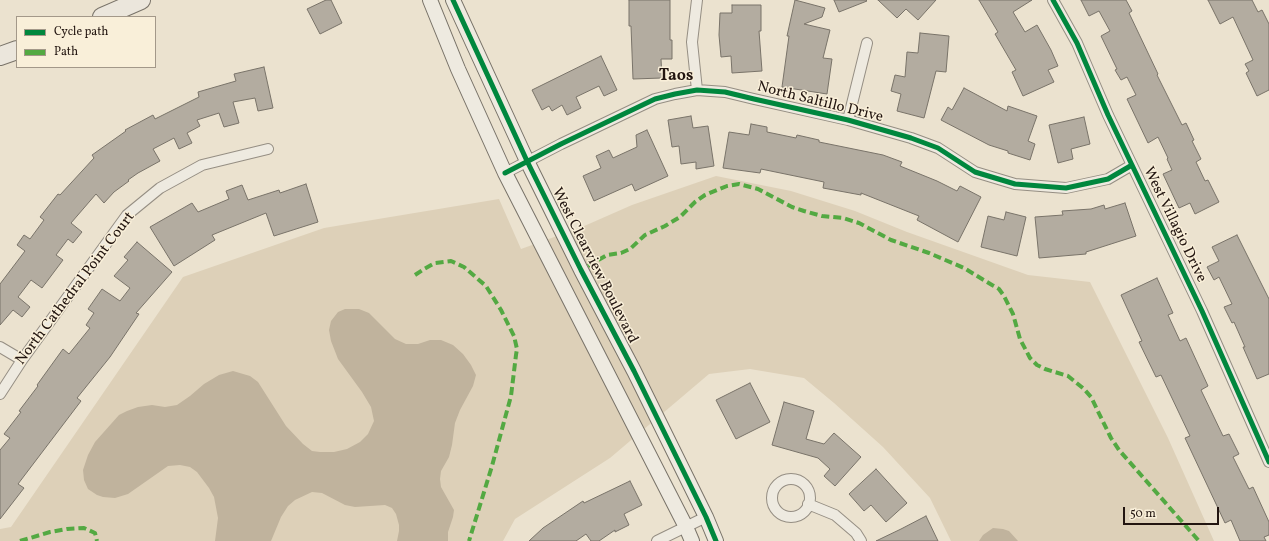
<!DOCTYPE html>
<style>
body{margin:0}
#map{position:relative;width:1269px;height:541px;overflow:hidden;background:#ebe2cf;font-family:Vollkorn,serif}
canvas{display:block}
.legend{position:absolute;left:16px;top:16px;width:140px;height:52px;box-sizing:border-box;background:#f9efd9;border:1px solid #a39889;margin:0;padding:5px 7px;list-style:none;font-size:12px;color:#221510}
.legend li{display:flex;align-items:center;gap:8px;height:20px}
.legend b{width:20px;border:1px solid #a39889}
.scale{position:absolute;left:1123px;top:507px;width:96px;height:18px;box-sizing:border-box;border:2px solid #221510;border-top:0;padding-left:5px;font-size:12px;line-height:14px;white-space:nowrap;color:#221510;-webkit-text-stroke:3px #f9efd9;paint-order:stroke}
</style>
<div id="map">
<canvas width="1269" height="541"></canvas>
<ul class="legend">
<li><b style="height:5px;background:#00873e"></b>Cycle path</li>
<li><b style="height:5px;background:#53a942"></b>Path</li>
</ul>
<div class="scale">50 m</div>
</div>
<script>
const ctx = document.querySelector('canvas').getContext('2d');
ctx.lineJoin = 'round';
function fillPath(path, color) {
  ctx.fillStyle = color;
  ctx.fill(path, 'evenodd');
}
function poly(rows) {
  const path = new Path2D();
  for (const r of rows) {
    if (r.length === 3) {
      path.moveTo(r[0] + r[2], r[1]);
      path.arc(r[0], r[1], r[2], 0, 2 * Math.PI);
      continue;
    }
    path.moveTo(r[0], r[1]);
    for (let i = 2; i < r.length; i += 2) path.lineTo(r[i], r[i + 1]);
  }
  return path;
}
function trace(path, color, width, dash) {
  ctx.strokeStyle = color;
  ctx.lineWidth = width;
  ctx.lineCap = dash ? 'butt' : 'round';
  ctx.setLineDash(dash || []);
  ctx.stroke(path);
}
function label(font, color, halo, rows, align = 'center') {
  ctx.font = font + ' Vollkorn,serif';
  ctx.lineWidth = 3;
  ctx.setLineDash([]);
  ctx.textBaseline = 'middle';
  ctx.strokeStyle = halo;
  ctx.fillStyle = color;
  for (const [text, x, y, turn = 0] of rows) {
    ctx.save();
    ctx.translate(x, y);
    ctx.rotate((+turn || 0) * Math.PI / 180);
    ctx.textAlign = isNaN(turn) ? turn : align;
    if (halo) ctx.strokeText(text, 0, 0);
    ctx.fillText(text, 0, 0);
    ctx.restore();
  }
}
fillPath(poly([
 [716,176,791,191,855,211,907,232,1028,275,1090,282,1168,438,1214,541,951,541,930,498,883,447,834,403,804,378,750,369,709,374,610,458,515,519,503,541,0,541,0,529,11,527,183,277,324,228,499,199,521,249,582,227,632,205]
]), '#ddd0b8');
fillPath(poly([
 [345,309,359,309,369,313,395,339,406,344,418,344,430,340,441,340,453,345,463,354,471,365,476,375,473,386,460,410,455,423,452,445,449,457,441,471,440,479,441,487,454,510,453,517,448,532,448,541,397,541,399,531,399,525,396,514,392,508,385,505,355,507,345,505,322,493,312,492,295,500,288,506,281,517,271,541,215,541,218,518,214,497,209,488,197,472,190,467,180,465,168,466,128,494,115,498,103,497,97,495,88,489,84,480,83,470,88,455,95,442,119,415,127,411,138,407,152,405,165,407,177,405,190,396,204,384,219,375,233,371,250,376,258,382,286,426,303,444,312,451,320,452,334,452,347,449,360,442,368,434,374,421,371,407,362,392,338,359,331,341,329,330,331,321,338,312],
 [993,528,1003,529,1009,531,1018,541,979,541,983,535]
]), '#c0b39d');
const building = poly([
 [326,0,331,0,342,23,320,34,307,9,326,0],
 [629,0,670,0,670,40,672,40,672,59,661,59,662,78,633,79,631,26,629,26,629,0],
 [795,0,825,8,822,17,804,24,830,30,823,58,832,59,827,94,782,87,789,36,787,36,795,0],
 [834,0,866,0,867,1,839,12,834,0],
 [878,0,936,0,918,20,906,9,897,18,878,0],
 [979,0,1032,0,1013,12,1025,32,1037,25,1051,50,1058,66,1048,70,1054,82,1023,96,1012,72,1016,70,995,34,998,32,979,0],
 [1081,0,1126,0,1132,11,1129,13,1158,74,1157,75,1182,125,1186,123,1194,140,1192,141,1201,159,1196,162,1205,181,1208,180,1219,202,1195,214,1190,203,1179,208,1163,174,1172,170,1167,159,1168,158,1158,137,1148,143,1127,99,1136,95,1127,77,1121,80,1115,70,1117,69,1101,36,1110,31,1099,11,1089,16,1081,0],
 [1208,0,1252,0,1258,12,1262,10,1269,24,1269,90,1257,96,1246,73,1249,71,1245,64,1253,60,1233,17,1220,24,1208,0],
 [732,5,761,5,761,31,759,31,762,71,732,73,731,56,721,57,719,35,720,13,732,13,732,5],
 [920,33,949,36,946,72,936,71,924,118,897,111,901,94,891,91,895,75,905,77,907,52,918,53,920,33],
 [601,56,617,90,604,96,599,86,576,97,581,108,567,115,562,105,552,111,549,106,542,110,532,90,601,56],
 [264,67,273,108,258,111,255,98,233,102,239,123,224,127,219,113,197,120,200,126,187,133,192,143,179,149,174,138,153,149,160,161,138,173,128,180,129,181,114,192,104,203,96,194,71,223,82,232,73,243,68,239,56,255,63,260,42,288,31,280,18,297,30,307,22,317,13,310,0,325,0,284,25,251,17,245,24,235,30,239,44,220,40,217,58,194,60,195,94,158,92,155,126,131,125,130,153,115,155,119,199,97,198,92,236,81,234,74,264,67],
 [964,88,1007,111,1008,106,1037,116,1028,141,1035,144,1030,160,1008,153,1008,151,989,145,941,120,948,107,952,110,964,88],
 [691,116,693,128,708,126,714,166,696,169,696,162,681,164,679,146,672,147,668,120,691,116],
 [1084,117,1090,144,1071,149,1073,159,1058,163,1049,125,1084,117],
 [751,124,767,127,767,132,796,138,797,135,819,140,819,142,883,155,902,162,900,166,937,181,957,191,960,186,981,197,958,242,917,220,919,216,861,193,861,195,823,188,824,182,761,169,760,173,723,168,729,132,749,135,751,124],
 [647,130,668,176,635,191,632,184,594,201,583,176,601,168,596,156,609,150,613,158,637,147,636,135,647,130],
 [306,184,318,222,274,236,266,213,212,235,215,240,174,266,150,227,192,203,198,212,229,199,226,191,242,185,248,200,279,190,280,193,306,184],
 [1125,203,1136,236,1086,252,1086,254,1039,258,1035,217,1063,215,1062,211,1091,209,1104,205,1105,209,1125,203],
 [1006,212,1026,217,1017,256,981,247,988,216,1004,220,1006,212],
 [1237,235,1269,299,1269,374,1257,379,1243,347,1245,347,1234,322,1232,323,1224,307,1232,304,1219,277,1214,280,1207,267,1219,261,1212,247,1237,235],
 [137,242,172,272,136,313,139,314,110,357,77,398,81,401,18,484,24,488,0,519,0,450,10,438,4,434,21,412,19,411,38,386,37,385,63,349,69,354,90,328,86,325,94,313,88,309,102,289,120,301,130,288,114,276,128,260,124,257,137,242],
 [1157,278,1173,313,1168,315,1180,341,1186,338,1208,386,1201,390,1223,436,1229,434,1239,454,1233,457,1249,489,1253,487,1269,522,1269,535,1264,537,1266,541,1240,541,1231,520,1225,523,1185,438,1190,436,1161,375,1156,377,1139,342,1142,341,1121,295,1157,278],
 [750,383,770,422,736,439,716,400,750,383],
 [784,402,814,411,806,439,824,444,834,433,861,457,835,486,824,476,830,469,818,458,772,445,784,402],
 [876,469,907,503,886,522,871,505,864,511,849,494,876,469],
 [630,481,642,505,624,514,629,525,615,532,615,530,599,541,591,541,586,534,576,541,529,541,543,528,583,501,584,503,630,481],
 [926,516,938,541,876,541,901,529,926,516]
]);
fillPath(building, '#b3aca0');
trace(building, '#797369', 1);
const street = poly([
 [1053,0,1077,43,1108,115,1202,311,1269,462],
 [697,90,692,42,697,0],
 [848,120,867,43],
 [505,173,561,144,655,99,675,94,697,90,725,92,754,99,848,120,911,138,938,148,975,172,1015,184,1066,188,1108,179,1132,165],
 [0,347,22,360],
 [0,394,22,360,127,215,160,188,202,165,268,149],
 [791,498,19],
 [808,504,835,515,856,533,861,541],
 [657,541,706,517]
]);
const secondary = poly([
 [430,0,458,69,505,173,686,527,692,541],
 [453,0,527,161,581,270,634,371,706,517,716,541]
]);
const highway = poly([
 [102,17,141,0],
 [0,56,17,50]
]);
trace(street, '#958e83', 12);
trace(secondary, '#797369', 16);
trace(highway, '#797369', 20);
trace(street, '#eeeae0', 10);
trace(secondary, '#eeeae0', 14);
trace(highway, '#ebe6dc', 18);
trace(poly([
 [588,266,607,255,621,253,630,249,645,235,665,226,680,217,695,202,705,195,727,186,739,184,758,189,792,207,804,211,822,216,843,218,859,223,891,240,929,253,964,268,992,285,999,289,1004,296,1013,314,1020,339,1030,358,1037,365,1045,369,1068,376,1084,389,1091,397,1111,438,1119,450,1199,541],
 [415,275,424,269,435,263,451,261,464,267,486,286,501,310,514,336,517,349,516,355,511,396,492,466,469,541],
 [20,541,50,532,67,529,84,528,95,533,97,541]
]), '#53a942', 4, [8, 4]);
trace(poly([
 [453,0,527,161,581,270,634,371,706,517,716,541],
 [1053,0,1077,43,1108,115,1202,311,1269,462],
 [505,173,561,144,655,99,675,94,697,90,725,92,754,99,848,120,911,138,938,148,975,172,1015,184,1066,188,1108,179,1132,165]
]), '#00873e', 5);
label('15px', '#221510', '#f9efd9', [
 ["North Saltillo Drive",820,103,14],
 ["West Villagio Drive",1174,225,64],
 ["West Clearview Boulevard",594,266,63],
 ["North Cathedral Point Court",76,289,-53]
]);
label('bold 16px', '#221510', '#f9efd9', [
 ["Taos",676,77]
]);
</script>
